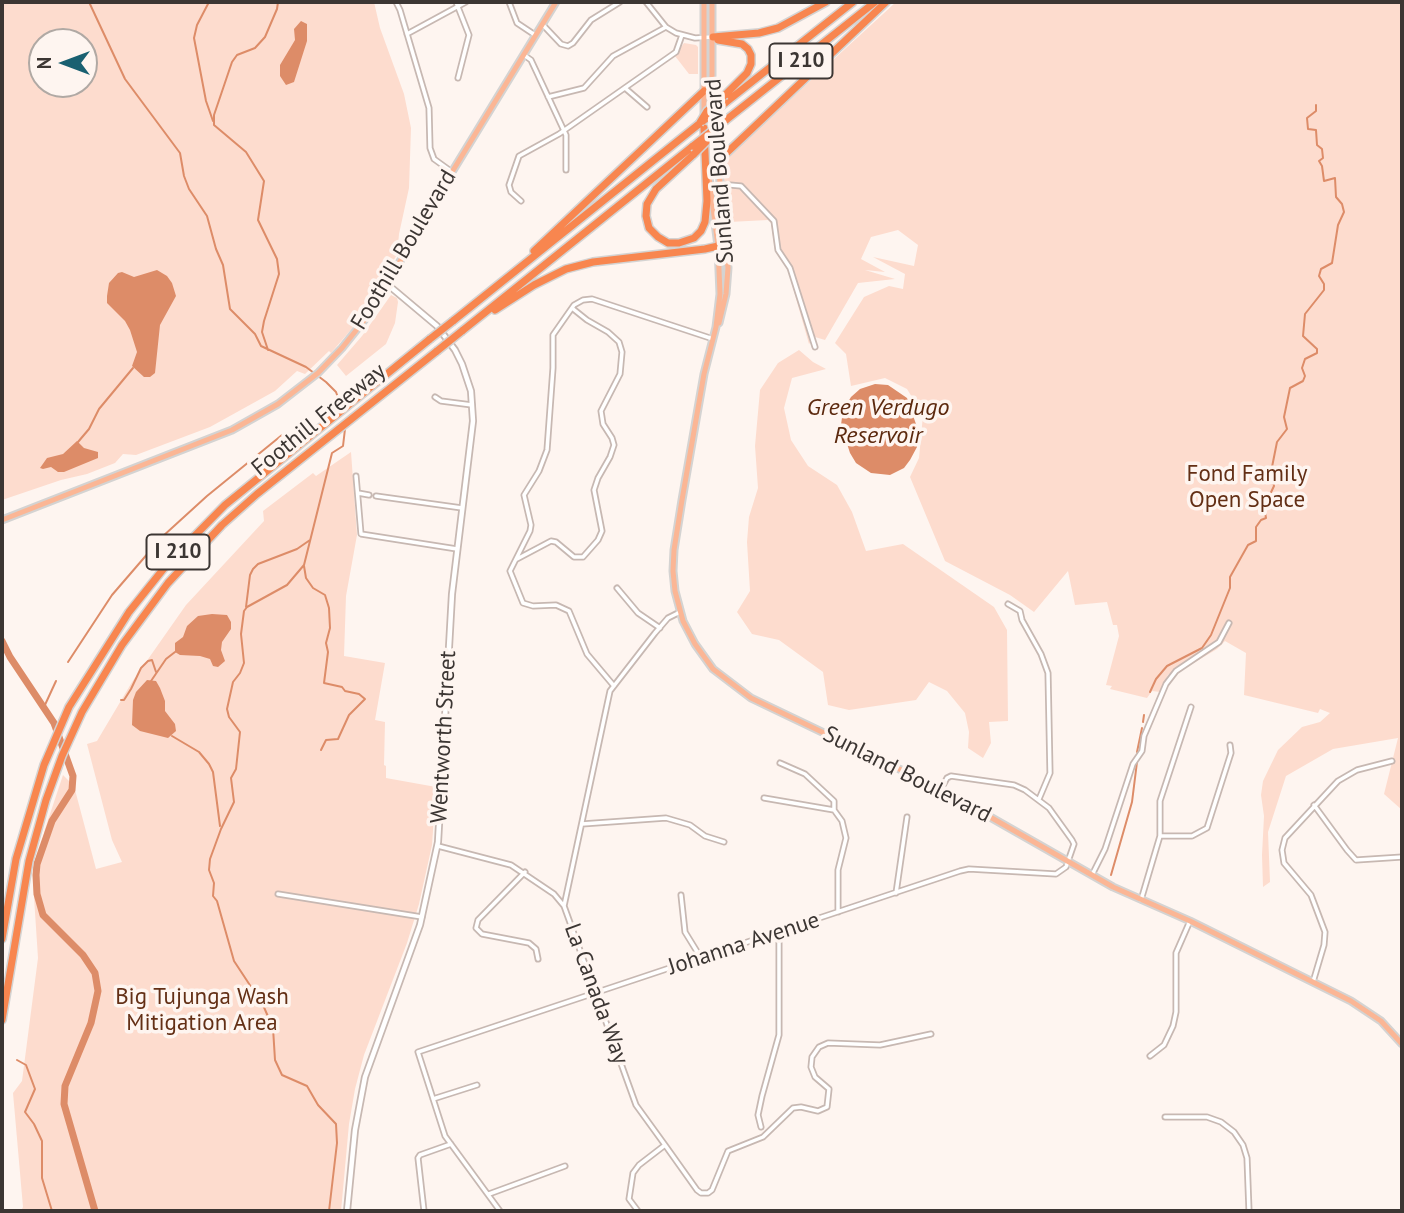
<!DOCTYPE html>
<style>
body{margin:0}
#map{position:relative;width:1404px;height:1213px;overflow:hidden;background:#fef5f0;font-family:"PT Sans",sans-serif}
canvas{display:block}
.frame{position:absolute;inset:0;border:4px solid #3c3633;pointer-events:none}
.north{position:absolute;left:28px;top:28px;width:70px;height:70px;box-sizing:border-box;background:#fef5f0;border:2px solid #b0a9a4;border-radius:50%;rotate:270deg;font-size:19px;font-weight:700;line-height:28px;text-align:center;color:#3c3633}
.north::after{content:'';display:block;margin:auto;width:24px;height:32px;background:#196071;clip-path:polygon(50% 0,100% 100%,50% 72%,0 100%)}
</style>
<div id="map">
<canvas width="1404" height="1213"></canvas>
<div class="frame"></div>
<div class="north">N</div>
</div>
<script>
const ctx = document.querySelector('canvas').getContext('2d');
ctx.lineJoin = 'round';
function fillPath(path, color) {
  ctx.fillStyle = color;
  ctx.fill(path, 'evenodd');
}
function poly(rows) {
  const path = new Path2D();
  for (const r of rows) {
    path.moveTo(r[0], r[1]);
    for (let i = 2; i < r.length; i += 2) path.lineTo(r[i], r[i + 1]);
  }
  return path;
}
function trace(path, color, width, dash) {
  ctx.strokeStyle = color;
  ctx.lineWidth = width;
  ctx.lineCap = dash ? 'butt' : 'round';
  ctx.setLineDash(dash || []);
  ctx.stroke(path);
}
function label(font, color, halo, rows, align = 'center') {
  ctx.font = font + ' "PT Sans",sans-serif';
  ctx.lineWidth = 7;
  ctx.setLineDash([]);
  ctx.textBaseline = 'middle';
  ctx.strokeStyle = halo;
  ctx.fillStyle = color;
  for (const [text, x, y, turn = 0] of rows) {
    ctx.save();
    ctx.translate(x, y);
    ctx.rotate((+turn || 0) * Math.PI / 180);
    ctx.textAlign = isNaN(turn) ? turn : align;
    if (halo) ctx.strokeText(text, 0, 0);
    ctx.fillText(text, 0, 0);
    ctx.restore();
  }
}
fillPath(poly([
 [2,2,374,2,380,28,404,94,411,128,409,188,399,234,398,245,401,248,355,325,331,353,329,351,305,374,297,371,275,391,210,427,136,455,123,454,115,463,87,474,61,480,2,500],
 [42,42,84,42,84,84,42,84],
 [896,2,1402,2,1402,810,1384,794,1398,738,1333,749,1286,776,1268,832,1270,882,1263,887,1262,855,1264,816,1261,795,1263,781,1278,750,1302,727,1320,722,1330,713,1320,709,1318,713,1244,695,1246,653,1225,641,1217,649,1177,673,1178,669,1168,675,1160,692,1152,691,1147,698,1110,689,1112,686,1106,685,1119,636,1117,625,1113,625,1107,602,1075,605,1068,571,1034,612,1010,595,945,561,910,477,919,458,923,415,907,389,885,378,851,386,846,354,835,343,864,297,889,286,903,289,905,274,873,257,914,266,918,245,898,230,871,237,861,259,885,272,865,270,895,279,858,283,825,340,815,337,809,344,787,267,775,251,771,223,768,220,729,222,721,163],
 [684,43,696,45,698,47,698,74,689,74,675,56],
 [391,295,397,298,398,302,395,323,386,344,346,376,337,365,362,336],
 [799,350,813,362,826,369,792,378,784,408,791,440,808,466,837,485,852,512,866,551,903,544,994,607,1007,630,1008,721,989,722,991,743,983,758,968,748,969,732,965,713,947,691,929,682,916,700,849,710,828,705,823,672,779,640,752,634,737,612,750,591,747,542,749,517,758,488,755,446,760,390,778,363],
 [351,452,357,535,346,596,344,656,385,663,375,720,385,722,384,765,386,766,386,778,436,787,432,845,419,904,407,943,364,1055,355,1089,349,1124,341,1211,21,1211,23,1207,13,1093,22,1081,38,958,33,882,45,829,63,775,74,786,96,869,122,862,112,840,87,744,97,741,132,682,186,605,264,521,263,511,313,473,316,476]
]), '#fddcce');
fillPath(poly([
 [301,21,307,24,307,41,294,82,286,85,280,76,280,65,295,40,294,29],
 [157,270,167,276,172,283,176,296,160,325,155,373,150,377,144,377,132,366,137,352,130,330,125,321,107,303,107,296,109,283,118,273,122,272,134,277],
 [875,384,888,385,907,398,918,430,917,447,910,460,904,468,890,475,871,473,856,463,850,453,841,425,843,410,851,397,860,389],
 [77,441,84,448,98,452,98,458,64,472,58,472,51,467,43,469,40,468,47,458,63,454],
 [212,614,227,615,231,622,231,629,222,642,221,650,225,661,218,667,213,666,210,659,200,656,180,655,175,652,175,643,183,637,187,626,198,616],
 [147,680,156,681,160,688,165,701,165,711,175,724,176,731,168,738,140,731,132,725,133,700,136,692]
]), '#dd8c68');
trace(poly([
 [89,2,125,79,180,153,184,176,189,189,207,216,216,249,223,265,230,309,255,334,261,346,306,367,326,382,336,392,341,406],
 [209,2,197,25,194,38,206,101,213,121],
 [268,350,262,332,264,321,279,274,277,259,258,220,264,181,246,152,214,125,214,115,232,62,237,55,255,48,265,37,277,9,278,2],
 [78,442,89,429,99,409,133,368],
 [304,566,306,578,313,588,325,595,329,608,330,628,326,643,328,652,324,683,342,687,345,691,359,694,365,699,349,715,338,739,326,740,321,750],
 [246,607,250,575,253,569,258,564,297,549,310,540],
 [68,662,112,595,162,537,207,496,282,435],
 [151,681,166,659,175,652],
 [1150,692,1156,679,1167,666,1202,648,1211,635,1230,588,1230,577,1248,545,1256,541,1256,527,1261,520,1266,518,1264,507,1274,486,1271,472,1277,442,1287,429,1284,417,1290,388,1303,381,1305,376,1302,368,1305,359,1317,353,1317,349,1303,336,1305,314,1324,290,1324,284,1319,276,1321,269,1332,263,1338,225,1344,212,1342,204,1336,197,1335,178,1324,181,1322,166,1319,161,1323,158,1322,149,1317,145,1316,130,1308,129,1307,118,1316,111,1316,105],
 [121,700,124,700,131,689,141,668,148,661,152,660,156,672],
 [44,707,56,681],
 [1143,722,1144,715],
 [172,736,199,752,209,764,213,772,220,826],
 [1137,752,1142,728],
 [1111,875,1132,802,1137,762],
 [17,1060,26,1065,35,1089,25,1112,34,1124,42,1141,42,1178,52,1211],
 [329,1211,337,1143,336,1124,318,1105,307,1086,282,1075,275,1060,273,1028,263,1005,234,961,217,901,213,896,214,883,209,870,210,859,221,829,234,802,231,778,236,769,240,732,229,717,227,709,233,682,240,673,244,663,241,634,244,611,247,607,287,585,304,565,332,453,343,446,345,429]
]), '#dd8c68', 2);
trace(poly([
 [2,641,10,657,54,723,73,776,72,790,52,821,37,864,36,875,37,894,43,915,83,955,95,973,98,991,91,1023,65,1086,64,1104,95,1211]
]), '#dd8c68', 7);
const street = poly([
 [396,2,400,10,429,108,430,148,434,159,452,172],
 [456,2,469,35,458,78],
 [509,2,517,23,535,35],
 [646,2,666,27,676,33,695,38,713,37],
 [543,25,561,44,568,46,573,43,591,20,620,2],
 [407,34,466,2],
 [524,55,531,60,566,135,566,170],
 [625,88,647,107],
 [548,97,584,88,613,56,666,27],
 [719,184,741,186,774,221,778,250,790,268,815,347],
 [521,201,511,192,509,185,519,156,559,134,676,52,682,35],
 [435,397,441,401,472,405],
 [356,476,361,534,457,549],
 [358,493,369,495],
 [376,496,462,508],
 [517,559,551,541,556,542,574,557,583,557,598,540,602,531,594,490,598,478,610,457,614,445,612,438,603,424,601,411,620,374,622,352,619,342,608,332,587,320,572,308],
 [617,588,638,613,660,628],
 [1008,604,1020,611,1022,620,1041,654,1048,673,1050,773,1039,799],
 [614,686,587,654,569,611,556,605,533,606,523,603,510,571,530,531,531,525,524,495,539,471,547,450,553,368,553,335,574,305,583,300,592,299,713,339],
 [780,763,805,774,834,801,834,810],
 [764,798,834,810,842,821,846,838,838,870,838,912],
 [1314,805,1347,850,1356,860,1402,857],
 [582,824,666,818,690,825,705,836,724,842],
 [1160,836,1192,836,1207,828,1231,753,1230,745],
 [438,846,511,865,554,894,564,906],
 [525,872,478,920,476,928,482,934,529,943,536,949,538,959],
 [1092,875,1105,849,1133,764,1142,751,1144,736,1166,684,1176,671,1219,642,1229,623],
 [896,893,907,817],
 [278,894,422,917],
 [681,895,685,932,701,958],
 [1141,900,1160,836,1160,801,1191,707],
 [1313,982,1324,945,1325,932,1311,895,1284,863,1282,850,1285,838,1338,781,1357,770,1392,761],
 [1150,1056,1164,1045,1173,1026,1176,1012,1176,953,1190,921],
 [433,1099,477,1085],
 [1165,1117,1207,1117,1221,1122,1234,1132,1243,1145,1247,1158,1249,1211],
 [761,1127,758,1115,762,1096,779,1035,779,932],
 [665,1145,697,1190,701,1193,708,1193,712,1190,728,1151,763,1137,793,1108,801,1107,818,1111,827,1107,829,1089,815,1077,811,1067,812,1057,819,1047,828,1043,880,1045,931,1034],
 [489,1194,565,1166],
 [424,1211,418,1158,420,1155,451,1144],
 [500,1211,445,1136,418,1052,960,871,969,869,1056,874,1066,867,1074,844,1072,840,1049,808,1025,790,1014,785,951,776,947,778,941,789],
 [638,1211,629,1199,633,1173,639,1165,665,1145,636,1105,564,906,610,691,655,633,668,618,680,612]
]);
const secondary = poly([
 [347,1211,355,1130,365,1077,420,925,438,842,452,594,473,421,471,391,462,364,455,350,437,326,387,284]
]);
const primary = poly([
 [712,2,712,97,728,268,726,294,719,323],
 [704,115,704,2],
 [709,177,718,246,720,294,716,327,704,374,682,500,674,550,673,571,675,591,683,621,695,644,713,669,751,698,941,789,1113,887,1190,921,1351,1001,1381,1021,1402,1044],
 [2,520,232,430,278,404,318,373,342,348,370,313,452,172,556,2]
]);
const highway = poly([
 [713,37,759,33,778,28,826,2],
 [718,40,742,44,748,49,751,55,751,64,747,73,725,95],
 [725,103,853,2],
 [726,120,875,2],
 [694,154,656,189,647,204,646,216,649,228,658,237,668,243,679,243,694,238,701,231,705,222,707,201,704,128],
 [717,162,886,2],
 [534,251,704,91],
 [495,310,534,285,566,269,593,262,705,249,718,246,724,235],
 [453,321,699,124],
 [462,331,693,146],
 [2,939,16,859,44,765,69,707,129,612,169,562,225,505,430,339],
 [2,1020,29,861,46,800,62,756,82,712,122,645,168,583,222,525,257,494,437,351]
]);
trace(street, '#c7b8b2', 7);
trace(secondary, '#c7b8b2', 8);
trace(primary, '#d4d3d2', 9);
trace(highway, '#d4d3d2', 10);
trace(street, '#fff', 3.5);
trace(secondary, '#fff', 4.5);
trace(primary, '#fbb695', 5);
trace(highway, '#f8864f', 7);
const highwayBridge = poly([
 [703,121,725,103],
 [699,124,707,111,725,95],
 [693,146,726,120],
 [694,154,711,137],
 [430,339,453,321],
 [437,351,462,331]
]);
trace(highwayBridge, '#d4d3d2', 10, []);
trace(highwayBridge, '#f8864f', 7);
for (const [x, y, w] of [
 [801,61,63],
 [178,552,63]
]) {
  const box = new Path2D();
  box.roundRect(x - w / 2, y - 17.5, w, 35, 5);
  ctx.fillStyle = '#fef5f0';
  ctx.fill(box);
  trace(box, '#3c3633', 2);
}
label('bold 21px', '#3c3633', null, [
 ["I 210",801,61],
 ["I 210",178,552]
]);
label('23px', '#3c3633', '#fef5f0', [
 ["Sunland Boulevard",720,171,-94],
 ["Foothill Boulevard",404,250,-59],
 ["Foothill Freeway",319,420,-39],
 ["Wentworth Street",444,737,-87],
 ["Sunland Boulevard",907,775,27],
 ["Johanna Avenue",744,944,-18],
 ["La Canada Way",596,994,70]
]);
label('23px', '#632f15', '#fef5f0', [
 ["Fond Family",1247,474],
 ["Open Space",1247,500],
 ["Big Tujunga Wash",202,997],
 ["Mitigation Area",202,1023]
]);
label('italic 24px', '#5c290e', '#fef5f0', [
 ["Green Verdugo",878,408],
 ["Reservoir",878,436]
]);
</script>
